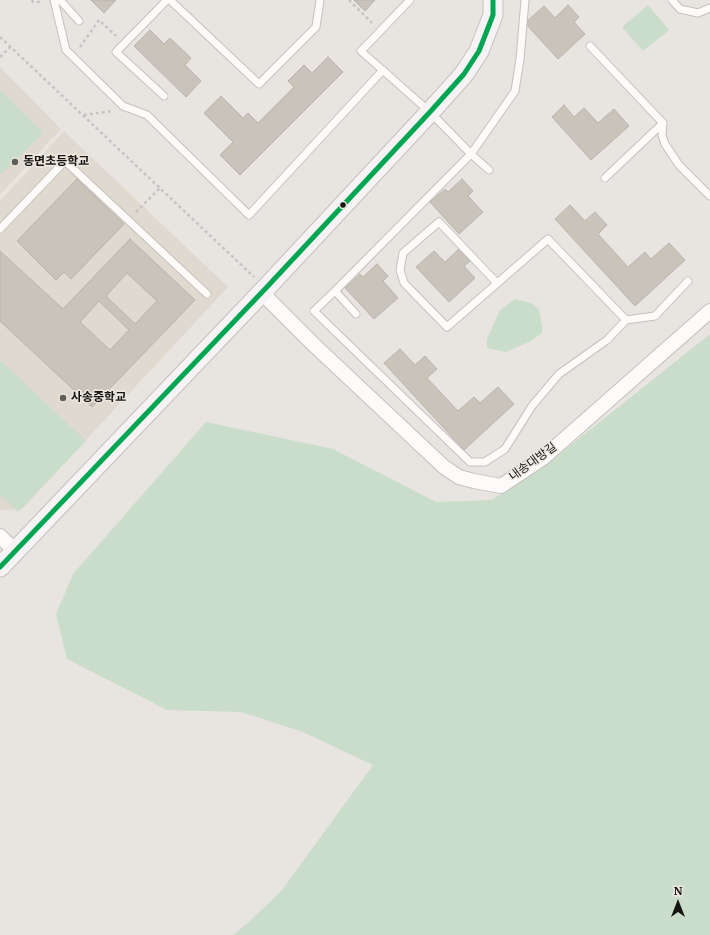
<!DOCTYPE html>
<meta charset="utf-8">
<style>
body{margin:0}
#map{position:relative;width:710px;height:935px;overflow:hidden;background:#e8e5e1;font-family:Merriweather,serif}
canvas{display:block}
.north{position:absolute;left:658px;top:883px;width:40px;height:40px;-webkit-text-stroke:3px #ebe6de;paint-order:stroke;rotate:0deg;font-size:11px;font-weight:700;line-height:16px;text-align:center;color:#171512}
.north::after{content:'';display:block;margin:auto;width:14px;height:18px;background:#171512;clip-path:polygon(50% 0,100% 100%,50% 72%,0 100%)}
</style>
<div id="map">
<canvas width="710" height="935"></canvas>
<div class="north">N</div>
</div>
<script>
const ctx = document.querySelector('canvas').getContext('2d');
ctx.lineJoin = 'round';
function fillPath(path, color) {
  ctx.fillStyle = color;
  ctx.fill(path, 'evenodd');
}
function poly(rows) {
  const path = new Path2D();
  for (const r of rows) {
    path.moveTo(r[0], r[1]);
    for (let i = 2; i < r.length; i += 2) path.lineTo(r[i], r[i + 1]);
  }
  return path;
}
function trace(path, color, width, dash) {
  ctx.strokeStyle = color;
  ctx.lineWidth = width;
  ctx.lineCap = dash ? 'butt' : 'round';
  ctx.setLineDash(dash || []);
  ctx.stroke(path);
}
function label(font, color, halo, rows, align = 'center') {
  ctx.font = font + ' Merriweather,"Noto Sans KR",serif';
  ctx.lineWidth = 3;
  ctx.setLineDash([]);
  ctx.textBaseline = 'middle';
  ctx.strokeStyle = halo;
  ctx.fillStyle = color;
  for (const [text, x, y, turn = 0] of rows) {
    ctx.save();
    ctx.translate(x, y);
    ctx.rotate((+turn || 0) * Math.PI / 180);
    ctx.textAlign = isNaN(turn) ? turn : align;
    if (halo) ctx.strokeText(text, 0, 0);
    ctx.fillText(text, 0, 0);
    ctx.restore();
  }
}
fillPath(poly([
 [0,67,61,129,0,195],
 [64,131,228,287,22,509,0,510,0,201]
]), '#dfd9cf');
fillPath(poly([
 [648,5,669,30,643,51,622,27],
 [0,90,43,133,0,175],
 [515,299,531,303,539,309,542,327,542,333,531,341,506,352,487,348,487,339,500,310],
 [710,334,710,935,233,935,250,921,282,890,373,765,303,732,241,712,167,710,67,659,56,614,73,574,206,422,333,449,436,502,492,500,556,457],
 [0,360,86,441,18,512,0,495]
]), '#cadcca');
const building = poly([
 [91,0,116,0,104,13,91,0],
 [354,0,375,0,365,11,354,0],
 [568,5,579,17,574,22,585,34,558,59,525,23,544,6,555,18,568,5],
 [150,30,164,44,170,38,191,58,185,65,201,81,186,97,134,46,150,30],
 [328,57,343,72,240,175,220,155,233,142,204,113,221,96,243,118,248,113,258,123,294,87,288,81,304,65,312,73,328,57],
 [564,105,574,117,584,108,598,123,614,109,629,126,591,160,552,117,564,105],
 [77,179,124,224,71,279,64,272,56,280,17,241,77,179],
 [462,179,473,191,468,196,483,212,459,234,430,202,445,189,448,192,462,179],
 [570,205,585,221,595,212,607,225,598,234,628,267,645,252,651,259,669,243,685,260,635,306,555,219,570,205],
 [130,239,195,300,92,407,0,321,0,251,63,309,130,239],
 [127,273,157,301,135,324,106,296,127,273],
 [99,301,129,330,110,350,80,322,99,301],
 [459,249,470,261,464,266,475,278,449,302,416,267,434,251,445,262,459,249],
 [377,264,388,276,383,281,398,298,374,319,345,288,360,274,363,277,377,264],
 [400,349,415,365,425,356,437,369,427,378,458,411,474,397,480,403,498,387,514,404,464,450,384,363,400,349]
]);
fillPath(building, '#cac3b9');
trace(building, '#b5b2b0', 1);
const lane = poly([
 [54,0,66,50,123,106,147,115,249,215,383,70],
 [60,0,79,21],
 [170,0,259,84,316,27,320,0],
 [410,0,361,51,430,112,471,154,489,170],
 [525,0,520,59,515,91,471,154,335,291,314,311,470,462,485,462,505,449,532,406,559,374,607,340,626,320,655,316,688,281],
 [672,0,680,9,698,13,710,8],
 [590,46,663,123,662,135,665,144,679,165,710,196],
 [164,96,116,52,167,0],
 [605,178,663,123],
 [0,229,65,161,207,294],
 [497,283,439,222,403,253,400,270,404,283,447,327,548,239,626,320],
 [335,291,356,314]
]);
const street = poly([
 [262,293,313,344,444,467,459,477,474,481,501,486,543,458,710,311],
 [0,536,15,551]
]);
const secondary = poly([
 [0,567,266,288,430,112,464,74,479,51,493,15,493,0]
]);
trace(lane, '#c4c1be', 9);
trace(street, '#c4c1be', 16);
trace(secondary, '#c4c1be', 21);
trace(poly([
 [32,0,33,2,41,2,42,0],
 [349,0,372,23],
 [0,37,254,277],
 [80,47,99,20,116,36],
 [0,57,10,47],
 [84,115,112,111],
 [136,212,160,188]
]), '#c5c4c2', 2.5, [3, 3]);
trace(lane, '#fcfbfa', 7);
trace(street, '#fcfbfa', 14);
trace(secondary, '#f7f3f4', 19);
trace(poly([
 [0,567,266,288,430,112,464,74,479,51,493,15,493,0]
]), '#00a651', 5);
for (const [x, y, r, color] of [
 [15,162,4,"#605e5a"],
 [343,205,3.5,"#171512"],
 [63,398,4,"#605e5a"]
]) {
  const dot = new Path2D();
  dot.arc(x, y, r, 0, 2 * Math.PI);
  ctx.fillStyle = color;
  ctx.fill(dot);
  trace(dot, '#ebe6de', 1.5);
}
label('bold 12px', '#171512', '#ebe6de', [
 ["동면초등학교",23,162],
 ["사송중학교",71,398]
], 'left');
label('12px', '#171512', '#ebe6de', [
 ["내송대방길",533,462,-36]
]);
</script>
